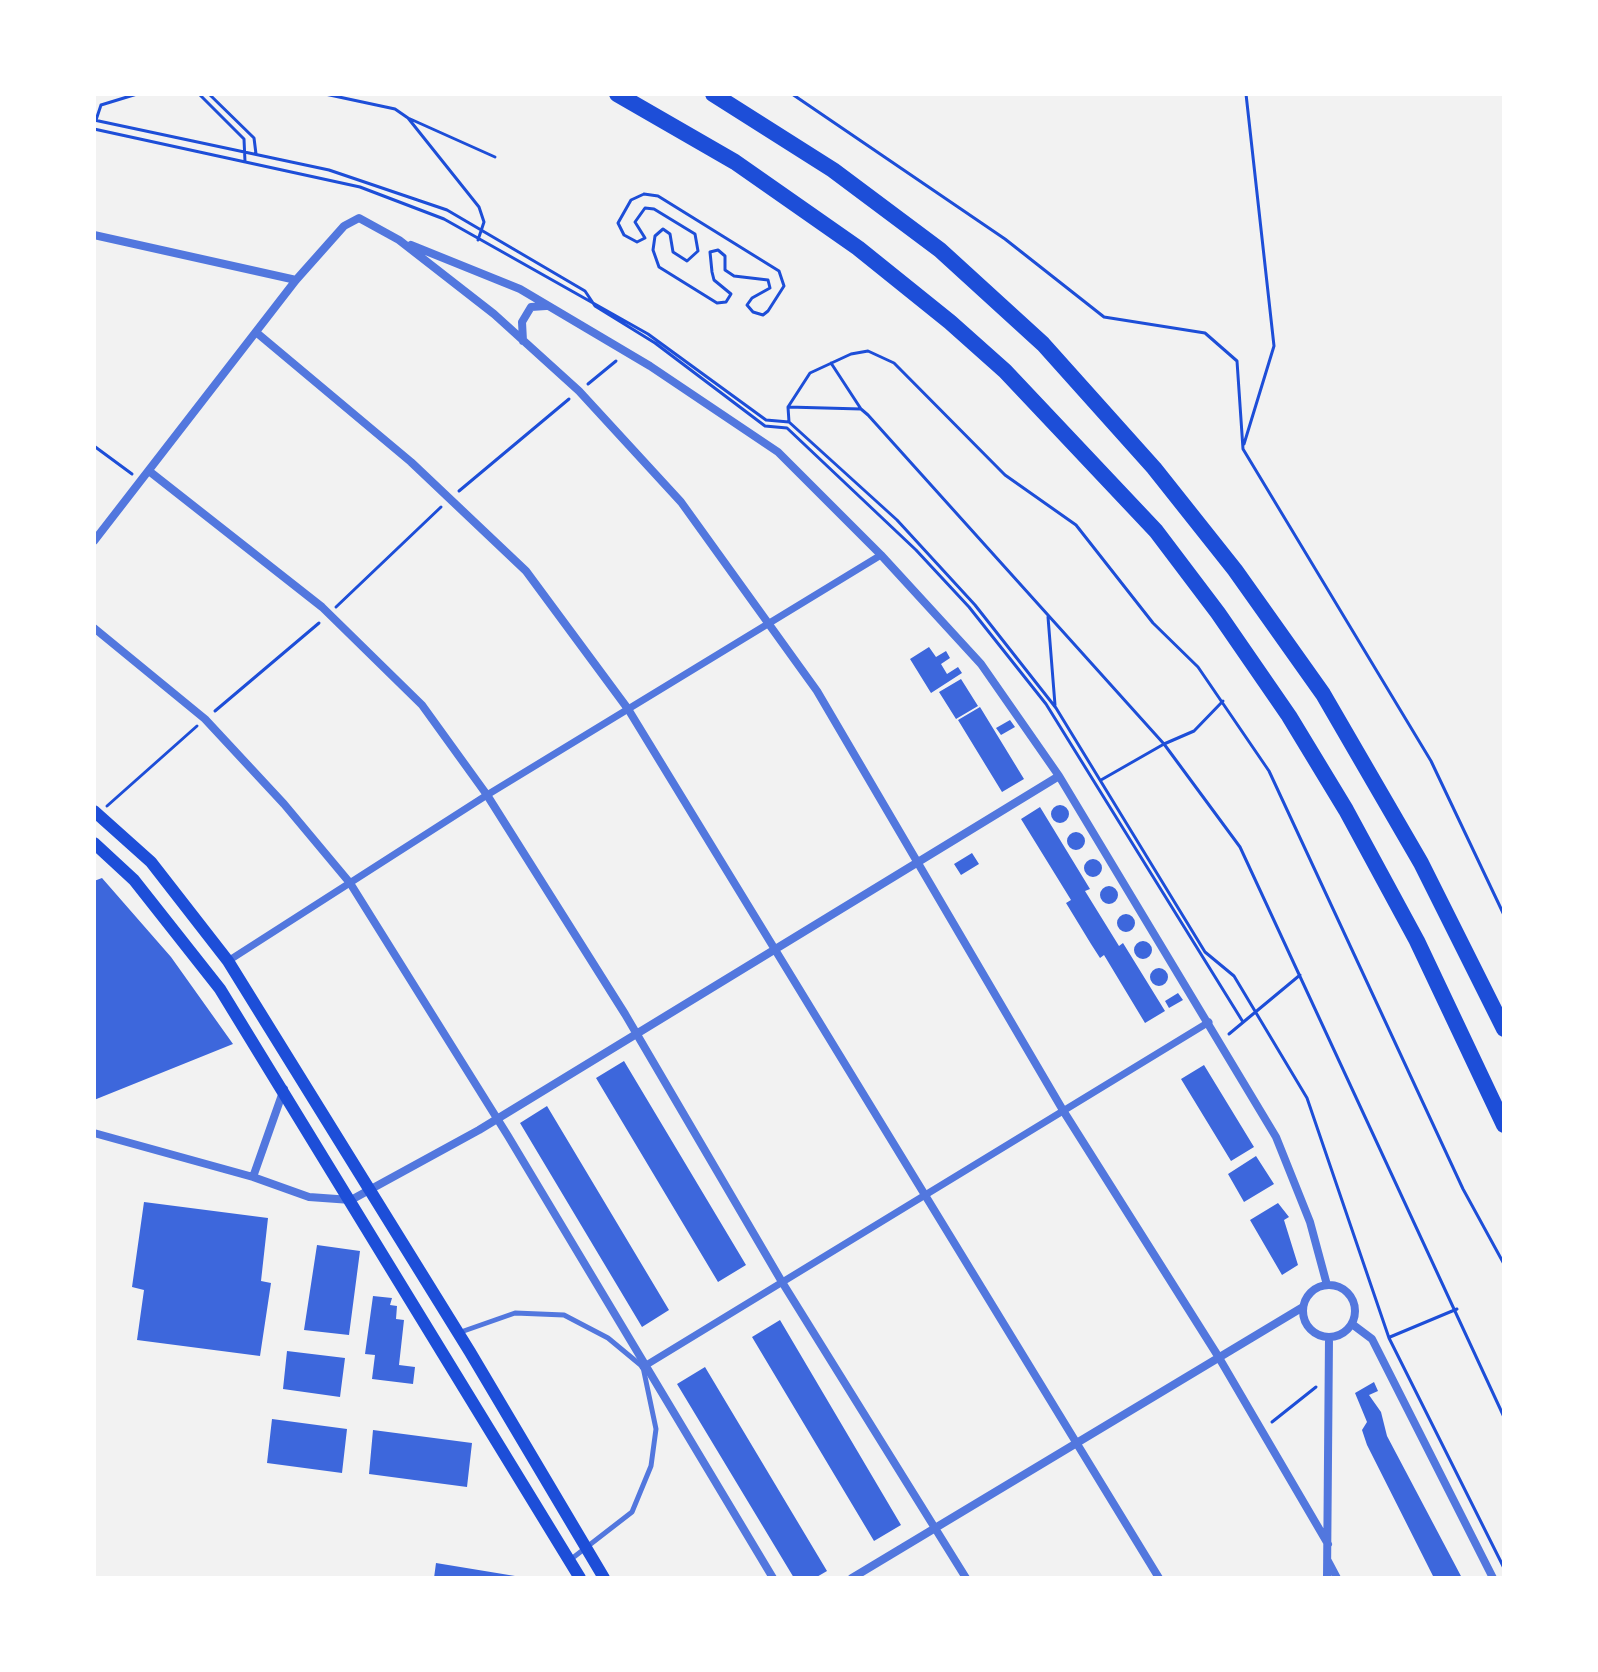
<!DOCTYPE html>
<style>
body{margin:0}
#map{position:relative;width:1598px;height:1672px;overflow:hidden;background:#f2f2f2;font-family:Overpass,sans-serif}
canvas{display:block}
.frame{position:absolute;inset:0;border:96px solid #fff;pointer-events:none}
</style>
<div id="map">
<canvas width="1598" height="1672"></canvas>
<div class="frame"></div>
</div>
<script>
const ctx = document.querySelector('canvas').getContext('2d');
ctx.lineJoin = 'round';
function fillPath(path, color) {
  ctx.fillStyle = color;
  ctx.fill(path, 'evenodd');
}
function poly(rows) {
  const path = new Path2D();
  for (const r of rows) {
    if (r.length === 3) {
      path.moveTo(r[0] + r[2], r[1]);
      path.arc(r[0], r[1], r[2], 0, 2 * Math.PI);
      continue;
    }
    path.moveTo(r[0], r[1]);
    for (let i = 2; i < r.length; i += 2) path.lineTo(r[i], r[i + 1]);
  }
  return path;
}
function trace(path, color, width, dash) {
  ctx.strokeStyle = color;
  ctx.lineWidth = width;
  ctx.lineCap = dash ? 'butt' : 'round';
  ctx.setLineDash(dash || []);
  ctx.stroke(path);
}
fillPath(poly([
 [929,647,936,657,946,651,950,658,941,664,947,674,958,667,962,673,931,693,910,659],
 [961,679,978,706,956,719,939,692],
 [980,707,1024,779,1002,792,958,720],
 [1010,720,1015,727,1001,735,996,728],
 [1060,814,9],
 [1040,807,1090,889,1085,891,1119,946,1123,943,1165,1011,1145,1023,1104,955,1100,958,1091,944,1066,903,1071,900,1021,819],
 [1076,841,9],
 [972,853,979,864,961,875,954,864],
 [1093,868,9],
 [102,878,171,957,233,1044,94,1100,94,881],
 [1109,895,9],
 [1126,923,9],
 [1143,950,9],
 [1159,977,9],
 [1178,993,1183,1000,1169,1008,1165,1001],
 [624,1061,746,1265,718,1282,596,1078],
 [1204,1065,1254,1147,1231,1161,1181,1079],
 [547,1106,669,1310,642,1327,520,1123],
 [1256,1156,1274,1184,1244,1202,1228,1174],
 [144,1202,268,1218,261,1281,271,1283,260,1356,137,1340,144,1290,132,1287],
 [1278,1203,1289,1217,1284,1220,1298,1265,1282,1275,1250,1220],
 [317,1245,360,1251,349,1335,304,1330],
 [373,1296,392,1298,390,1305,397,1306,396,1319,404,1320,399,1365,415,1367,413,1384,372,1379,375,1355,365,1354],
 [780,1320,901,1525,874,1541,752,1337],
 [287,1351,345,1358,340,1397,283,1389],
 [705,1367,827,1571,815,1578,794,1578,677,1384],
 [1374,1382,1378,1391,1369,1395,1381,1412,1387,1436,1462,1578,1434,1578,1367,1445,1362,1430,1367,1422,1355,1393],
 [272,1419,347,1429,342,1473,267,1463],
 [373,1430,472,1443,467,1487,369,1474],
 [436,1563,515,1576,514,1578,434,1578]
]), '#3d67dc');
trace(poly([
 [199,94,244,139,245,162],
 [209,94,254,138,256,154],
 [325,94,395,109,408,118,479,207,484,222,478,240],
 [792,94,1005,239,1104,317,1205,333,1237,361,1243,449,1431,761,1504,915],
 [408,118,495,157],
 [94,120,329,170,447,210,585,291,595,306,655,343,765,426,787,428,916,550,969,607,1046,704,1243,1022],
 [96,120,101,105,137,94],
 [94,129,360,187,444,219,648,334,766,420,789,422,897,520,975,605,1056,708,1205,952,1234,976,1307,1098,1389,1338,1504,1568],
 [644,194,658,196,779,271,784,286,768,311,763,315,753,312,747,305,752,298,770,288,768,280,734,276,725,270,725,256,718,250,710,252,712,272,714,280,731,294,726,302,717,303,659,267,653,250,655,236,663,229,670,234,673,252,687,261,698,251,695,234,654,209,645,208,635,222,645,238,637,242,624,235,618,223,631,200,644,194],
 [831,363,861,409],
 [588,384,616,361],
 [788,407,861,409,868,415,1164,744,1240,847,1504,1417],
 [789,422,788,407,810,373,851,354,868,351,894,363,1005,475,1076,525,1153,623,1198,667,1269,771,1463,1189,1504,1264],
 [1244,444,1274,346,1246,94],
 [94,446,132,474],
 [459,491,569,399],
 [336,607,441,507],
 [1048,617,1055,705],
 [215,711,319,623],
 [1101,780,1164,744,1194,731,1223,701],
 [107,806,197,726],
 [1229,1034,1300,975],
 [1390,1337,1457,1309],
 [1272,1422,1316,1387]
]), '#1d4ed8', 3);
trace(poly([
 [458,1333,515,1313,564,1315,608,1338,643,1367,656,1429,651,1466,632,1512,570,1560]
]), '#5277de', 5);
trace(poly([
 [228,961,487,795,881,555],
 [643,1367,1209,1022]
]), '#5277de', 7);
trace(poly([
 [94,235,296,280],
 [411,245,520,289,650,366,778,452,881,555,981,664,1059,776,1276,1137,1310,1222,1327,1285],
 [257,333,411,462,526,571,628,709,1159,1578],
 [523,341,522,322,531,307,546,306],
 [149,471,322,607,422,705,487,795,625,1014,782,1282,966,1578],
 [94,541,296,280,344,226,359,218,399,240,494,314,579,391,681,502,817,691,1064,1112,1218,1356,1328,1544],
 [94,628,205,719,284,804,350,883,508,1136,773,1578],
 [94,1133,253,1177,309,1197,351,1200,479,1130,1059,776],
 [253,1177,284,1089],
 [1329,1311,26],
 [1352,1324,1372,1339,1493,1578],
 [1328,1561,1337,1578],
 [852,1578,1303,1307],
 [1327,1578,1329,1338]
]), '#5277de', 8);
trace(poly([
 [94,811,151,862,228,961,470,1352,604,1578],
 [94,843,134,880,220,989,580,1578]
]), '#1d4ed8', 12);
trace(poly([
 [617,94,735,162,858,248,950,322,1005,371,1156,531,1218,613,1289,716,1346,810,1417,941,1504,1125],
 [713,94,833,170,940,250,1043,344,1154,468,1235,570,1323,694,1421,863,1504,1029]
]), '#1d4ed8', 16);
</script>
